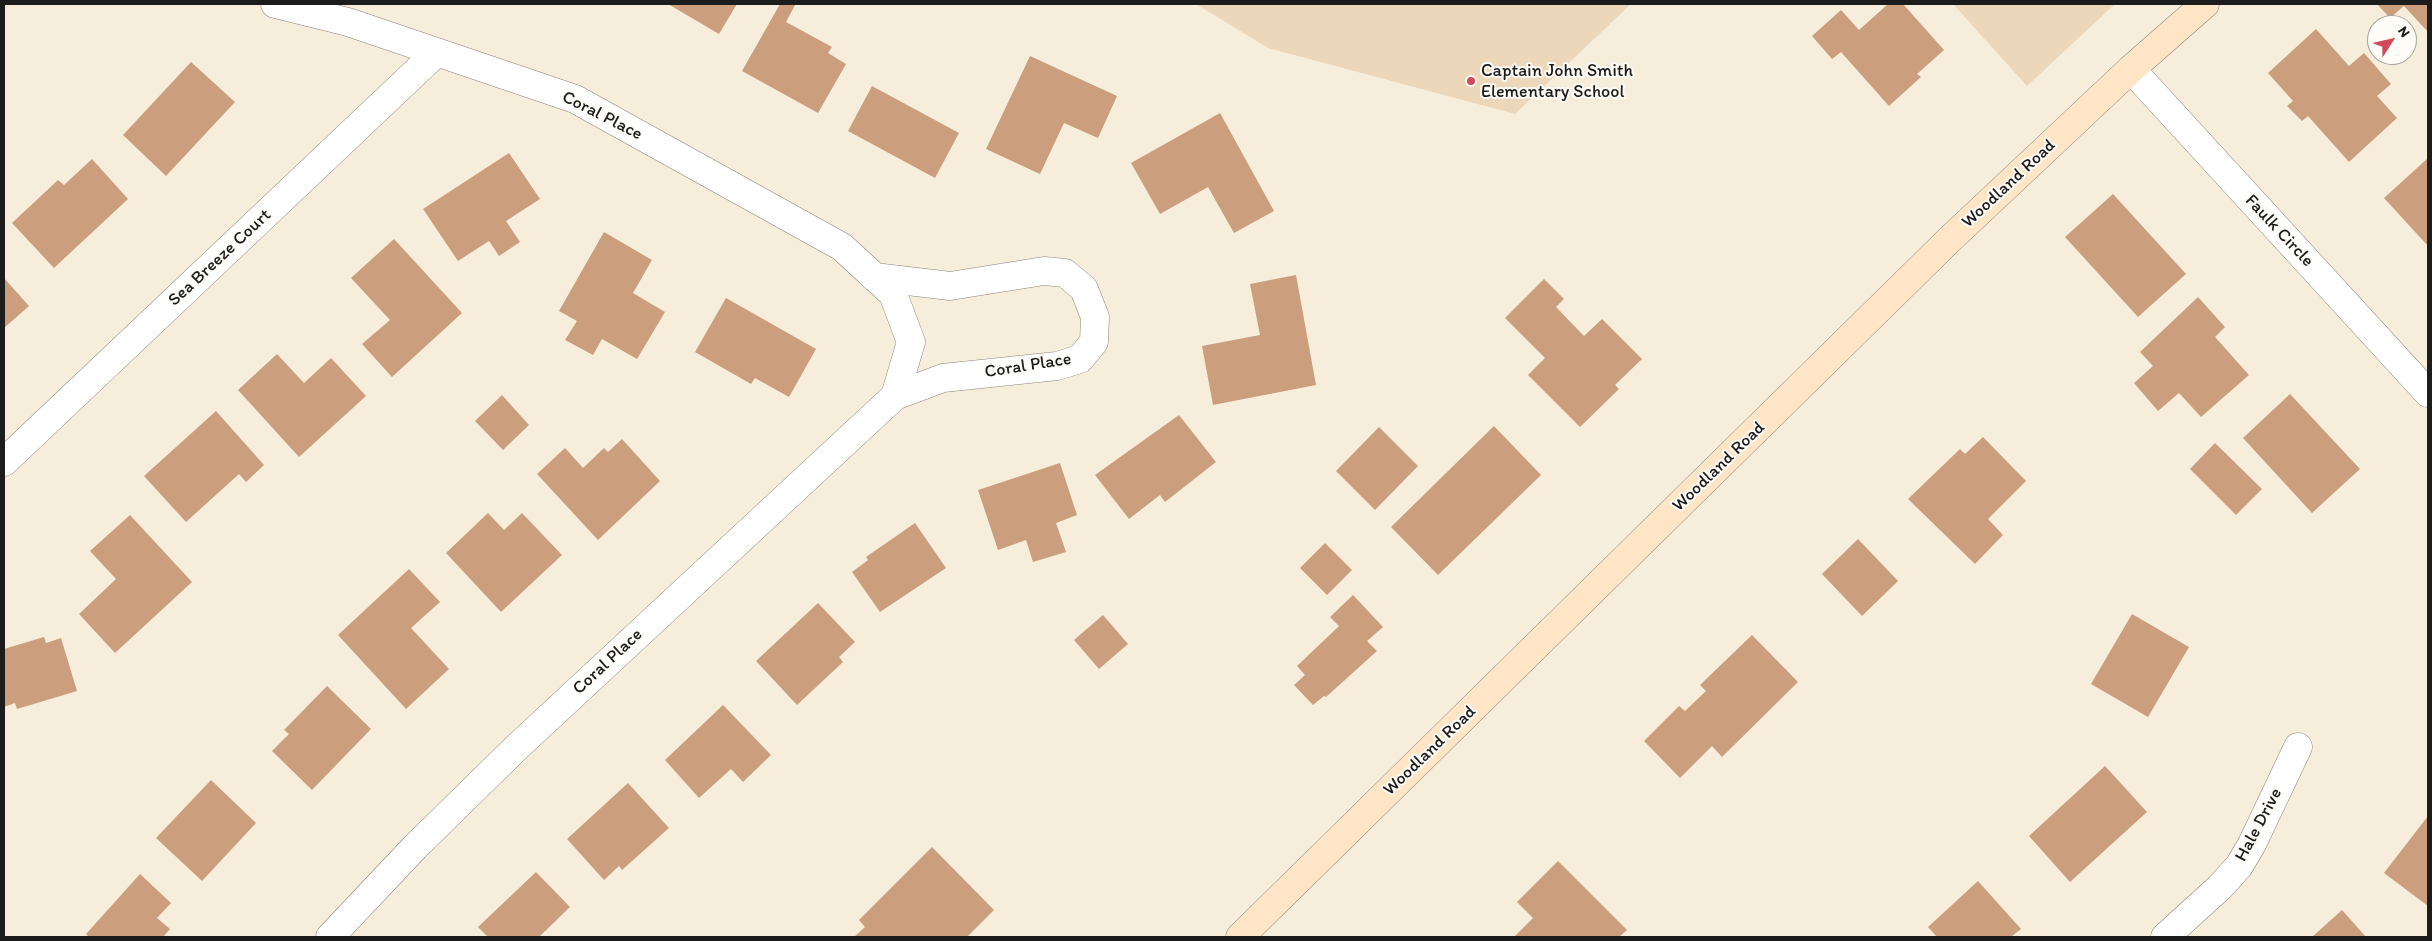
<!DOCTYPE html>
<style>
body{margin:0}
#map{position:relative;width:2432px;height:941px;overflow:hidden;background:#f7eddb;font-family:Itim,sans-serif}
canvas{display:block}
.frame{position:absolute;inset:0;border:5px solid #1c1c1c;pointer-events:none}
.north{position:absolute;left:2367px;top:15px;width:50px;height:50px;box-sizing:border-box;background:#fdfcf7;border:1px solid #a3a29f;border-radius:50%;rotate:55deg;font-size:14px;font-weight:700;line-height:20px;text-align:center;color:#1c1c1c}
.north::after{content:'';display:block;margin:auto;width:18px;height:22px;background:#d1495b;clip-path:polygon(50% 0,100% 100%,50% 72%,0 100%)}
</style>
<div id="map">
<canvas width="2432" height="941"></canvas>
<div class="frame"></div>
<div class="north">N</div>
</div>
<script>
const ctx = document.querySelector('canvas').getContext('2d');
ctx.lineJoin = 'round';
function fillPath(path, color) {
  ctx.fillStyle = color;
  ctx.fill(path, 'evenodd');
}
function poly(rows) {
  const path = new Path2D();
  for (const r of rows) {
    path.moveTo(r[0], r[1]);
    for (let i = 2; i < r.length; i += 2) path.lineTo(r[i], r[i + 1]);
  }
  return path;
}
function trace(path, color, width, dash) {
  ctx.strokeStyle = color;
  ctx.lineWidth = width;
  ctx.lineCap = dash ? 'butt' : 'round';
  ctx.setLineDash(dash || []);
  ctx.stroke(path);
}
function label(font, color, halo, rows, align = 'center') {
  ctx.font = font + ' Itim,sans-serif';
  ctx.lineWidth = 4;
  ctx.setLineDash([]);
  ctx.textBaseline = 'middle';
  ctx.strokeStyle = halo;
  ctx.fillStyle = color;
  for (const [text, x, y, turn = 0] of rows) {
    ctx.save();
    ctx.translate(x, y);
    ctx.rotate((+turn || 0) * Math.PI / 180);
    ctx.textAlign = isNaN(turn) ? turn : align;
    if (halo) ctx.strokeText(text, 0, 0);
    ctx.fillText(text, 0, 0);
    ctx.restore();
  }
}
fillPath(poly([
 [1196,4,1631,4,1515,114,1268,48],
 [1953,4,2115,4,2027,86]
]), '#edd7bb');
fillPath(poly([
 [668,4,737,4,719,34],
 [780,4,795,5,786,22,832,47,828,53,846,64,818,113,742,71],
 [1888,4,1903,4,1944,50,1917,74,1921,77,1889,106,1841,52,1832,59,1812,36,1841,10,1859,30],
 [2377,4,2428,4,2428,32,2404,6,2390,18],
 [2316,29,2349,66,2364,53,2391,84,2377,96,2397,118,2349,162,2308,116,2302,121,2287,106,2293,101,2268,73],
 [1030,56,1117,96,1098,138,1064,123,1040,174,986,149],
 [191,62,235,102,166,176,123,135],
 [872,86,959,133,935,178,848,131],
 [1220,113,1274,211,1234,233,1208,187,1160,214,1131,163],
 [509,153,540,199,506,221,520,242,499,256,489,241,458,261,423,209],
 [2428,158,2428,246,2384,198],
 [92,159,128,199,54,268,12,223,58,180,64,185],
 [2113,194,2186,274,2138,317,2065,237],
 [604,232,652,260,633,293,665,312,637,359,602,339,593,355,565,340,577,321,559,311],
 [394,239,462,313,392,377,362,344,390,320,351,278],
 [1296,275,1316,385,1213,405,1202,346,1260,335,1250,284],
 [4,278,29,306,4,328],
 [1544,279,1564,299,1556,307,1584,336,1602,319,1642,359,1615,385,1619,389,1580,427,1528,375,1545,358,1505,318],
 [2198,297,2225,327,2215,337,2249,375,2201,417,2179,393,2158,411,2134,383,2153,366,2140,352],
 [726,298,816,349,789,397,755,378,751,384,695,352],
 [277,354,304,383,331,358,366,396,299,457,238,390],
 [2290,394,2360,469,2312,513,2243,438],
 [502,395,529,425,503,450,475,421],
 [216,411,264,465,246,482,239,474,186,522,144,476],
 [1179,415,1216,462,1165,502,1160,495,1129,519,1095,475],
 [1494,426,1541,475,1438,575,1391,527],
 [1379,427,1418,466,1375,510,1336,471],
 [1983,437,2026,481,1988,519,2003,535,1975,564,1908,499,1960,449,1965,454],
 [622,439,660,481,598,540,537,474,565,448,583,468,604,448,608,452],
 [2215,443,2262,489,2236,515,2190,469],
 [1060,463,1077,515,1056,523,1066,552,1033,562,1026,540,998,550,978,490],
 [488,513,504,530,522,513,562,555,501,612,446,553],
 [130,515,192,582,115,653,79,614,116,579,90,551],
 [915,523,946,568,880,612,852,572,868,560,866,557],
 [1858,539,1898,581,1862,616,1822,574],
 [1325,543,1352,570,1327,595,1300,568],
 [409,569,440,602,411,628,449,669,406,709,338,635],
 [1353,595,1383,627,1367,641,1377,651,1326,697,1324,696,1313,705,1294,685,1305,675,1297,666,1339,626,1330,617],
 [818,603,855,642,839,657,843,662,797,705,756,661],
 [2132,614,2189,647,2148,717,2091,684],
 [1103,615,1128,644,1099,669,1074,640],
 [1752,635,1798,682,1722,757,1712,746,1680,778,1644,741,1679,706,1685,711,1706,691,1700,685],
 [44,637,46,643,61,638,77,691,17,709,15,703,4,707,4,649],
 [327,686,371,729,312,790,272,751,289,734,284,730],
 [723,705,771,755,743,782,731,769,699,798,665,760],
 [2105,766,2147,812,2070,882,2029,836],
 [211,780,256,823,202,881,156,838],
 [628,783,669,828,622,870,619,866,604,880,567,839],
 [2428,816,2428,906,2384,873],
 [932,847,994,910,967,937,854,937,865,927,859,920],
 [1558,861,1627,930,1619,937,1514,937,1533,918,1517,902],
 [536,872,570,907,539,937,488,937,478,927],
 [140,874,171,903,157,918,170,929,163,937,89,937,86,934],
 [1978,881,2021,929,2011,937,1937,937,1928,927],
 [2342,910,2366,937,2312,937]
]), '#cb9e7e');
const street = poly([
 [275,4,348,22,575,99,842,247,893,294,911,342,895,396,516,748,415,847,330,937],
 [2131,69,2428,393],
 [874,277,950,286,1044,271,1065,273,1084,289,1095,317,1094,342,1080,359,1057,366,943,378,895,396],
 [4,462,436,53],
 [2165,937,2220,887,2239,866,2252,844,2298,747]
]);
const secondary = poly([
 [1240,937,1948,241,2131,69,2205,4]
]);
trace(street, '#8a847c', 29);
trace(secondary, '#8a847c', 29);
trace(street, '#fff', 28);
trace(secondary, '#fde5c5', 28);
for (const [x, y, r, color] of [
 [1471,81,5,"#d1495b"]
]) {
  const dot = new Path2D();
  dot.arc(x, y, r, 0, 2 * Math.PI);
  ctx.fillStyle = color;
  ctx.fill(dot);
  trace(dot, '#fdfcf7', 2);
}
label('18px', '#1c1c1c', '#fdfcf7', [
 ["Captain John Smith",1481,71],
 ["Elementary School",1481,92]
], 'left');
label('18px', '#1c1c1c', '#fdfcf7', [
 ["Coral Place",602,116,27],
 ["Woodland Road",2009,184,-43],
 ["Faulk Circle",2279,231,47],
 ["Sea Breeze Court",220,258,-43],
 ["Coral Place",1028,366,-9],
 ["Woodland Road",1719,467,-44],
 ["Coral Place",608,662,-43],
 ["Woodland Road",1430,751,-44],
 ["Hale Drive",2259,825,-62]
]);
</script>
